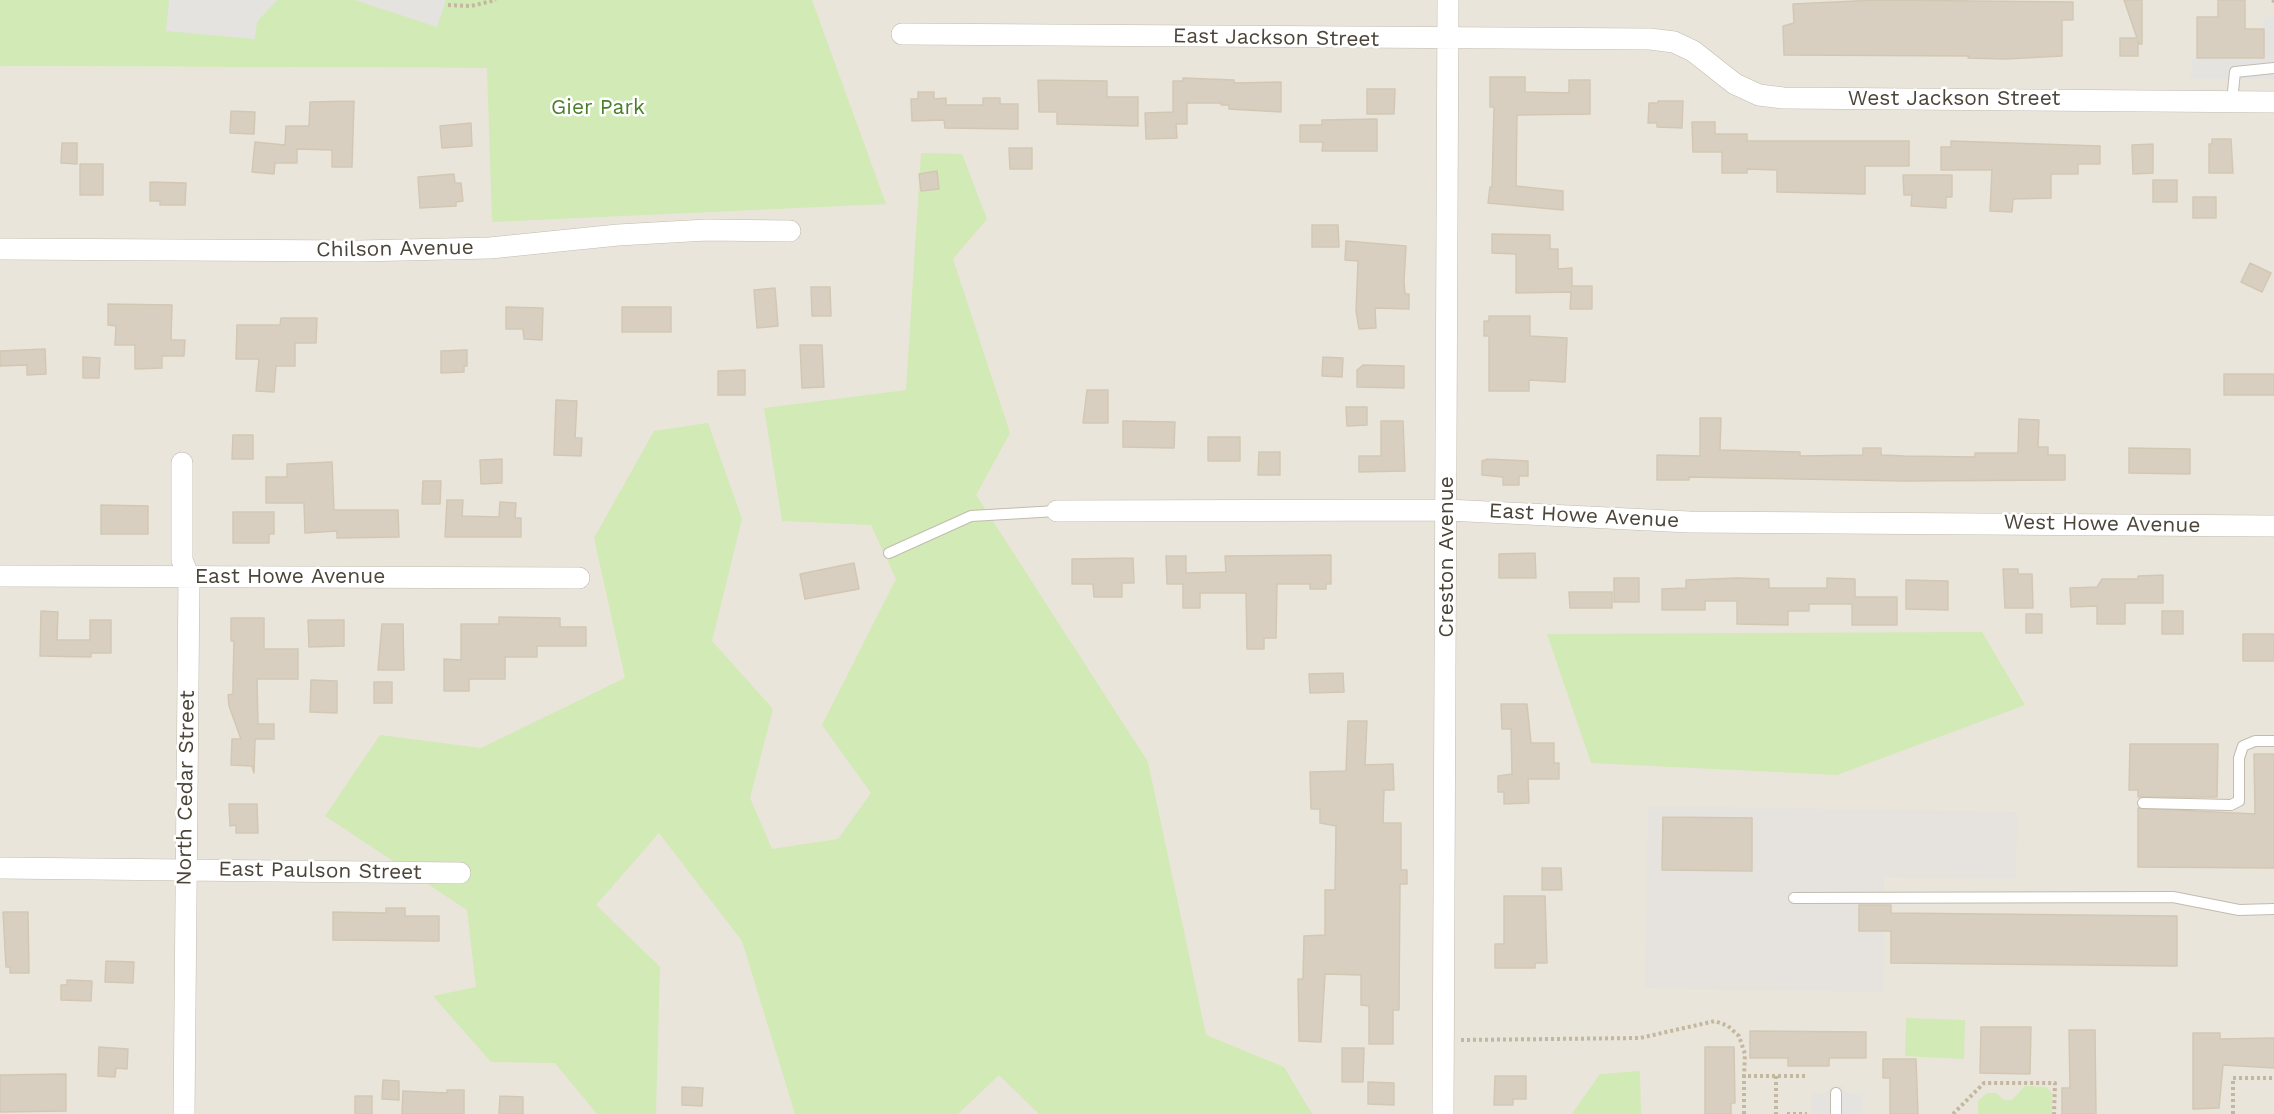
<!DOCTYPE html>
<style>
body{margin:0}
canvas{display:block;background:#f6f3ec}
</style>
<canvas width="2274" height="1114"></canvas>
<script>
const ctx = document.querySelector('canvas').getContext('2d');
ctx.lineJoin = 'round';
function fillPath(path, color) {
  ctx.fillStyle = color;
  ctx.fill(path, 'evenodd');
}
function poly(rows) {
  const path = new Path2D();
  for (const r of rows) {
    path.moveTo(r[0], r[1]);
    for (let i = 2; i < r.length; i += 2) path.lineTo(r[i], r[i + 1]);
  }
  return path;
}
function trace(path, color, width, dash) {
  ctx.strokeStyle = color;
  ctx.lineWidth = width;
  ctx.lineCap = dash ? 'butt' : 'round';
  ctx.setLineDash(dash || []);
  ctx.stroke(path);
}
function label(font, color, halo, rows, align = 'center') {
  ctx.font = font + ' "Work Sans",sans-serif';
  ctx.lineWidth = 5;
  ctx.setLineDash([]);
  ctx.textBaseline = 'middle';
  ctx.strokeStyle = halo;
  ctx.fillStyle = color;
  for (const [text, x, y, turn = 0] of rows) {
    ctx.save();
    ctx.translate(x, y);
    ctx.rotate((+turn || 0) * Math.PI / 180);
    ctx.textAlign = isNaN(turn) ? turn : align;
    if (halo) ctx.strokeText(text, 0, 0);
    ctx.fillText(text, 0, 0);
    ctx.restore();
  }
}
fillPath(poly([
 [514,0,2274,0,2274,1114,0,1114,0,66,487,68]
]), '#eae5da');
fillPath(poly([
 [1648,806,2017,812,2016,879,1884,877,1883,992,1645,988]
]), '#e6e2dd');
fillPath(poly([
 [0,0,812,0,886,204,492,222,487,68,0,66],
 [921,153,962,154,987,219,953,259,1010,433,976,495,1148,762,1206,1035,1284,1067,1312,1114,1039,1114,999,1075,958,1114,795,1114,742,941,659,833,596,905,660,967,656,1114,597,1114,555,1063,491,1062,433,996,476,987,467,910,325,816,380,735,481,748,625,678,594,538,654,431,708,423,742,519,712,641,773,709,750,798,772,849,838,839,871,793,822,725,896,579,871,525,782,521,764,408,906,390],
 [1982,632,2025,705,1837,775,1591,763,1547,634],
 [1906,1018,1965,1020,1964,1059,1905,1056],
 [1640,1071,1641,1114,1572,1114,1600,1074],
 [2025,1086,2046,1087,2052,1093,2052,1114,1978,1114,1978,1101,1987,1093,1996,1093,2004,1100,2012,1100]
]), '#d2eab5');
fillPath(poly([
 [169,0,277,0,257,22,255,39,166,31],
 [355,0,446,0,437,27],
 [2274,15,2274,79,2191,79,2192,58,2264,59,2264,18],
 [1842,1086,1847,1093,1863,1093,1862,1114,1811,1114,1811,1093,1826,1093,1831,1087]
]), '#e5e3e0');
const building = poly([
 [1876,0,2073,2,2073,20,2062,20,2062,56,2005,59,1968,58,1969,56,1784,55,1783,26,1794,23,1793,4,1876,0],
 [2124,0,2142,0,2142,44,2139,44,2138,41,2138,56,2120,56,2120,38,2137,38,2124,0],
 [2218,0,2245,0,2245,29,2264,29,2264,58,2197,58,2197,17,2218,17,2218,0],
 [1490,77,1525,77,1525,92,1569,93,1569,80,1590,80,1590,114,1517,115,1516,186,1563,191,1563,210,1488,203,1490,187,1492,187,1494,107,1490,107,1490,77],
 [1183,78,1234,80,1234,83,1281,82,1281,112,1229,109,1229,105,1221,105,1221,103,1187,103,1187,124,1176,124,1177,138,1146,139,1145,113,1173,112,1173,81,1183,81,1183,78],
 [1038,80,1107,81,1107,97,1138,97,1138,126,1057,124,1057,112,1039,112,1038,80],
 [1367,89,1395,89,1394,114,1367,114,1367,89],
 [918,92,934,92,934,99,946,98,946,105,983,105,983,98,1000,98,1000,104,1018,104,1018,129,945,128,944,120,912,121,911,99,918,99,918,92],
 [354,101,352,167,332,167,332,150,297,149,297,163,275,163,274,174,252,172,255,142,285,145,286,126,309,126,310,102,354,101],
 [1658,101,1683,101,1682,128,1657,127,1657,123,1648,123,1649,103,1658,103,1658,101],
 [231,111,255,112,254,134,230,133,231,111],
 [1377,119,1377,151,1322,151,1323,142,1300,142,1300,125,1322,125,1322,120,1377,119],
 [1692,122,1715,122,1715,134,1747,134,1747,141,1909,141,1909,166,1865,166,1865,194,1777,192,1777,170,1747,169,1747,173,1722,173,1722,152,1693,152,1692,122],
 [471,123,472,146,442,148,440,126,471,123],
 [2212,139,2231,139,2233,173,2209,173,2209,144,2212,144,2212,139],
 [1951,141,2100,146,2100,164,2078,164,2078,174,2051,174,2051,198,2013,199,2012,212,1990,211,1992,170,1941,170,1941,147,1951,147,1951,141],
 [62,143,77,143,77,164,61,163,62,143],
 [2153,144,2153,173,2133,174,2132,145,2153,144],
 [1009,148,1032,148,1032,169,1010,169,1009,148],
 [80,164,103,164,103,195,80,195,80,164],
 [937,171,939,189,921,191,919,174,937,171],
 [454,174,455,183,461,183,463,201,456,202,456,206,420,208,418,177,454,174],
 [1903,175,1952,175,1952,197,1946,197,1946,208,1911,206,1912,195,1904,195,1903,175],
 [2153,180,2177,180,2177,202,2153,202,2153,180],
 [150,182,186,183,185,205,160,205,160,201,150,201,150,182],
 [2193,197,2216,197,2216,218,2193,218,2193,197],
 [1312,225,1338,225,1339,247,1312,247,1312,225],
 [1492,234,1550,235,1550,249,1558,249,1558,269,1572,268,1572,286,1592,286,1592,309,1570,309,1571,292,1516,293,1516,254,1492,253,1492,234],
 [1346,241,1406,246,1404,282,1405,294,1409,294,1409,309,1375,308,1376,328,1359,329,1356,311,1358,261,1345,260,1346,241],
 [2250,263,2271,273,2262,292,2241,282,2250,263],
 [811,287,830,287,831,316,812,316,811,287],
 [775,288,778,326,757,328,754,290,775,288],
 [108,304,172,305,171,340,185,340,184,356,162,356,162,368,135,369,135,345,115,345,116,326,108,325,108,304],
 [506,307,543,308,542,340,524,339,523,329,506,329,506,307],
 [622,307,671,307,671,332,622,332,622,307],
 [1489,316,1530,316,1530,336,1567,338,1565,382,1529,380,1529,391,1489,391,1489,336,1484,336,1484,321,1489,321,1489,316],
 [281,318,317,318,316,343,295,343,295,366,276,366,274,392,256,391,259,359,236,359,237,325,280,325,281,318],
 [800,345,822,345,824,387,802,388,800,345],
 [45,349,46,374,27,375,27,365,0,366,0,351,45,349],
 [467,350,467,366,464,366,464,372,441,373,441,351,467,350],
 [83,357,100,358,99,378,83,378,83,357],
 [1323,357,1343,358,1342,377,1322,376,1323,357],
 [1363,365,1404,366,1404,388,1357,387,1357,370,1363,365],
 [745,370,745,395,718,395,718,371,745,370],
 [2224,374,2274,374,2274,395,2224,395,2224,374],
 [1087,390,1108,390,1108,423,1083,423,1087,390],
 [556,400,577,401,575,438,582,438,581,456,554,455,556,400],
 [1346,407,1367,407,1367,425,1347,426,1346,407],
 [1700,418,1721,418,1720,450,1800,452,1800,456,1863,455,1863,448,1881,448,1881,455,1905,456,1975,457,1975,453,2018,453,2019,419,2039,420,2038,447,2048,447,2048,455,2065,455,2065,480,1905,481,1689,477,1689,480,1657,480,1657,455,1700,456,1700,418],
 [1123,421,1175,422,1174,448,1123,447,1123,421],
 [1381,421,1403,421,1405,471,1359,472,1359,456,1381,456,1381,421],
 [233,435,253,435,253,459,232,459,233,435],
 [1208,437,1240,437,1240,461,1208,461,1208,437],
 [2129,448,2190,449,2190,474,2129,473,2129,448],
 [1259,452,1280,452,1280,475,1258,475,1259,452],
 [502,459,502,483,481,484,480,460,502,459],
 [1488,459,1528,461,1528,476,1519,476,1519,485,1503,485,1503,477,1482,475,1482,461,1488,459],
 [332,462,334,510,398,510,399,537,337,538,337,531,305,533,304,503,266,503,266,477,287,477,287,464,332,462],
 [423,481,441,481,440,504,422,504,423,481],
 [447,500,463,500,462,516,499,517,500,502,516,503,515,518,521,518,521,537,445,537,447,500],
 [101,505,148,506,148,534,101,534,101,505],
 [233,512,274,512,274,534,269,534,269,543,233,543,233,512],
 [1535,553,1536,578,1499,578,1499,554,1535,553],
 [1331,555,1331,584,1326,584,1326,589,1310,589,1310,584,1277,584,1276,638,1264,638,1264,649,1247,649,1246,593,1200,593,1200,608,1183,608,1183,584,1167,584,1166,556,1186,556,1186,573,1226,572,1225,556,1331,555],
 [1133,558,1134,583,1122,583,1122,597,1094,597,1093,584,1072,584,1072,559,1133,558],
 [854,563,859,589,805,599,800,574,854,563],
 [2003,569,2018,569,2018,574,2032,574,2033,608,2005,608,2003,569],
 [2163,575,2163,603,2125,603,2125,624,2097,624,2097,606,2071,607,2070,588,2097,587,2102,579,2138,579,2138,576,2163,575],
 [1614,578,1639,578,1639,602,1614,602,1614,578],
 [1738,578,1769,579,1769,588,1827,588,1827,578,1855,579,1855,597,1897,597,1897,625,1852,625,1852,604,1809,604,1809,611,1788,611,1788,625,1737,624,1737,601,1705,601,1705,610,1662,610,1662,589,1686,588,1686,580,1738,578],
 [1906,580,1948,581,1948,610,1906,609,1906,580],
 [1569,592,1612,592,1612,608,1570,608,1569,592],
 [41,611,58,612,57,640,90,640,90,620,111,620,111,653,91,653,91,657,40,656,41,611],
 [2162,611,2183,611,2183,634,2162,634,2162,611],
 [2026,614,2042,614,2042,633,2026,633,2026,614],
 [499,617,560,618,560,627,586,627,586,646,537,646,537,657,505,657,505,679,469,679,469,691,444,691,444,659,461,660,461,624,499,624,499,617],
 [231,618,264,618,264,649,298,649,298,679,257,679,258,724,274,724,274,739,255,739,254,773,252,766,231,765,232,739,241,739,229,706,228,695,233,694,233,683,234,641,231,641,231,618],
 [308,620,344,620,344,646,309,647,308,620],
 [382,624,403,624,404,670,378,670,382,624],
 [2243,634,2274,634,2274,661,2243,661,2243,634],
 [1343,673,1344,692,1310,693,1309,674,1343,673],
 [311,680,337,681,337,713,310,712,311,680],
 [374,682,392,682,392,703,374,703,374,682],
 [1501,704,1527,704,1531,743,1554,743,1554,763,1559,763,1559,779,1528,779,1529,803,1504,804,1504,792,1498,792,1498,776,1512,774,1511,729,1502,729,1501,704],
 [1348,721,1367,721,1365,765,1393,764,1394,790,1384,790,1383,823,1401,823,1401,870,1407,870,1407,884,1400,884,1399,1010,1393,1010,1393,1044,1369,1044,1369,1006,1361,1005,1361,975,1325,974,1321,1042,1299,1041,1298,979,1303,979,1304,936,1325,935,1325,890,1335,890,1336,826,1320,823,1320,809,1311,809,1310,772,1346,771,1348,721],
 [2130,744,2218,744,2217,797,2138,797,2138,790,2129,790,2130,744],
 [2254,754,2274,754,2274,868,2138,867,2138,808,2255,814,2254,754],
 [229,804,257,804,258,833,236,833,236,825,230,826,229,804],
 [1663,817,1752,818,1752,871,1662,870,1663,817],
 [1542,868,1561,868,1562,890,1542,890,1542,868],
 [1504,896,1545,896,1547,963,1535,963,1535,968,1495,968,1495,944,1504,944,1504,896],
 [1859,905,1891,905,1891,913,2177,916,2177,966,1891,963,1891,931,1859,931,1859,905],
 [386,908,405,908,405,916,439,916,439,941,333,940,333,912,386,913,386,908],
 [3,912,28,912,29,973,10,973,10,967,6,967,3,912],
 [106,961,134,962,133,983,105,982,106,961],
 [67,980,92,981,91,1001,61,1000,61,985,67,985,67,980],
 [1981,1027,2031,1027,2030,1074,1980,1073,1981,1027],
 [2069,1030,2095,1030,2096,1114,2062,1114,2062,1088,2070,1088,2069,1030],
 [1750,1031,1866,1032,1866,1058,1829,1058,1829,1066,1788,1066,1788,1058,1750,1058,1750,1031],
 [2193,1033,2220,1033,2220,1039,2274,1038,2274,1068,2223,1065,2219,1108,2193,1109,2193,1033],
 [99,1047,128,1049,127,1069,116,1068,115,1077,98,1076,99,1047],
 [1705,1047,1734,1047,1735,1103,1731,1103,1731,1114,1705,1114,1705,1047],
 [1342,1048,1364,1048,1363,1082,1342,1082,1342,1048],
 [1883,1059,1916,1059,1918,1114,1890,1114,1890,1078,1883,1078,1883,1059],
 [66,1074,66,1111,0,1112,0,1075,66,1074],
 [1495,1076,1526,1076,1526,1099,1513,1099,1513,1105,1494,1105,1495,1076],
 [383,1080,399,1081,399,1100,382,1099,383,1080],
 [1368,1082,1394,1083,1394,1105,1368,1104,1368,1082],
 [682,1087,703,1088,702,1106,682,1105,682,1087],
 [447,1090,464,1090,464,1114,402,1114,403,1091,447,1093,447,1090],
 [355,1096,372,1096,372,1114,355,1114,355,1096],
 [500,1096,523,1097,523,1114,499,1114,500,1096]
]);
fillPath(building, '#d8cfc1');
trace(building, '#d3c7b4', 1.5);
const lane = poly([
 [2232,101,2235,72,2274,68],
 [889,553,971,516,1057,511],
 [2143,803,2231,805,2239,801,2239,758,2243,746,2255,741,2274,741],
 [1794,898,2173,897,2239,910,2274,909],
 [1836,1093,1836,1114]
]);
const street = poly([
 [902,34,1650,39,1674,42,1693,51,1735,84,1759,95,1783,98,2274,102],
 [0,249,359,251,490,248,618,235,707,230,790,231],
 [182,463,182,560,189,577,184,1114],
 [1057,511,1447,510,1689,522,2274,526],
 [0,576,579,578],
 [0,868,460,873],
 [1443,1114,1448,0]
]);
trace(lane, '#c2bbae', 12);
trace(street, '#c2bbae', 22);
trace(poly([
 [2273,0,2274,2],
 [448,5,471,6,496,0],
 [1461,1040,1640,1038,1715,1021,1728,1026,1739,1036,1745,1054,1744,1076],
 [1776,1076,1776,1114],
 [1744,1114,1744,1076,1807,1076],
 [1787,1114,1807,1114],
 [1953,1114,1984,1083,2055,1083,2054,1114],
 [2233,1114,2233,1078,2274,1078]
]), '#c4b79f', 4, [3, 3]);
trace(lane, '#fff', 10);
trace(street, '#fff', 21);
label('21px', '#4b4439', '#fff', [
 ["East Jackson Street",1276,38,1],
 ["West Jackson Street",1954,99],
 ["Chilson Avenue",395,249,-1],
 ["East Howe Avenue",1584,516,3],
 ["West Howe Avenue",2102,524,1],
 ["Creston Avenue",1447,557,-90],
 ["East Howe Avenue",290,577],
 ["North Cedar Street",186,788,-89],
 ["East Paulson Street",320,871,1]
]);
label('21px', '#4a7f2a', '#fff', [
 ["Gier Park",598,108]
]);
</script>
